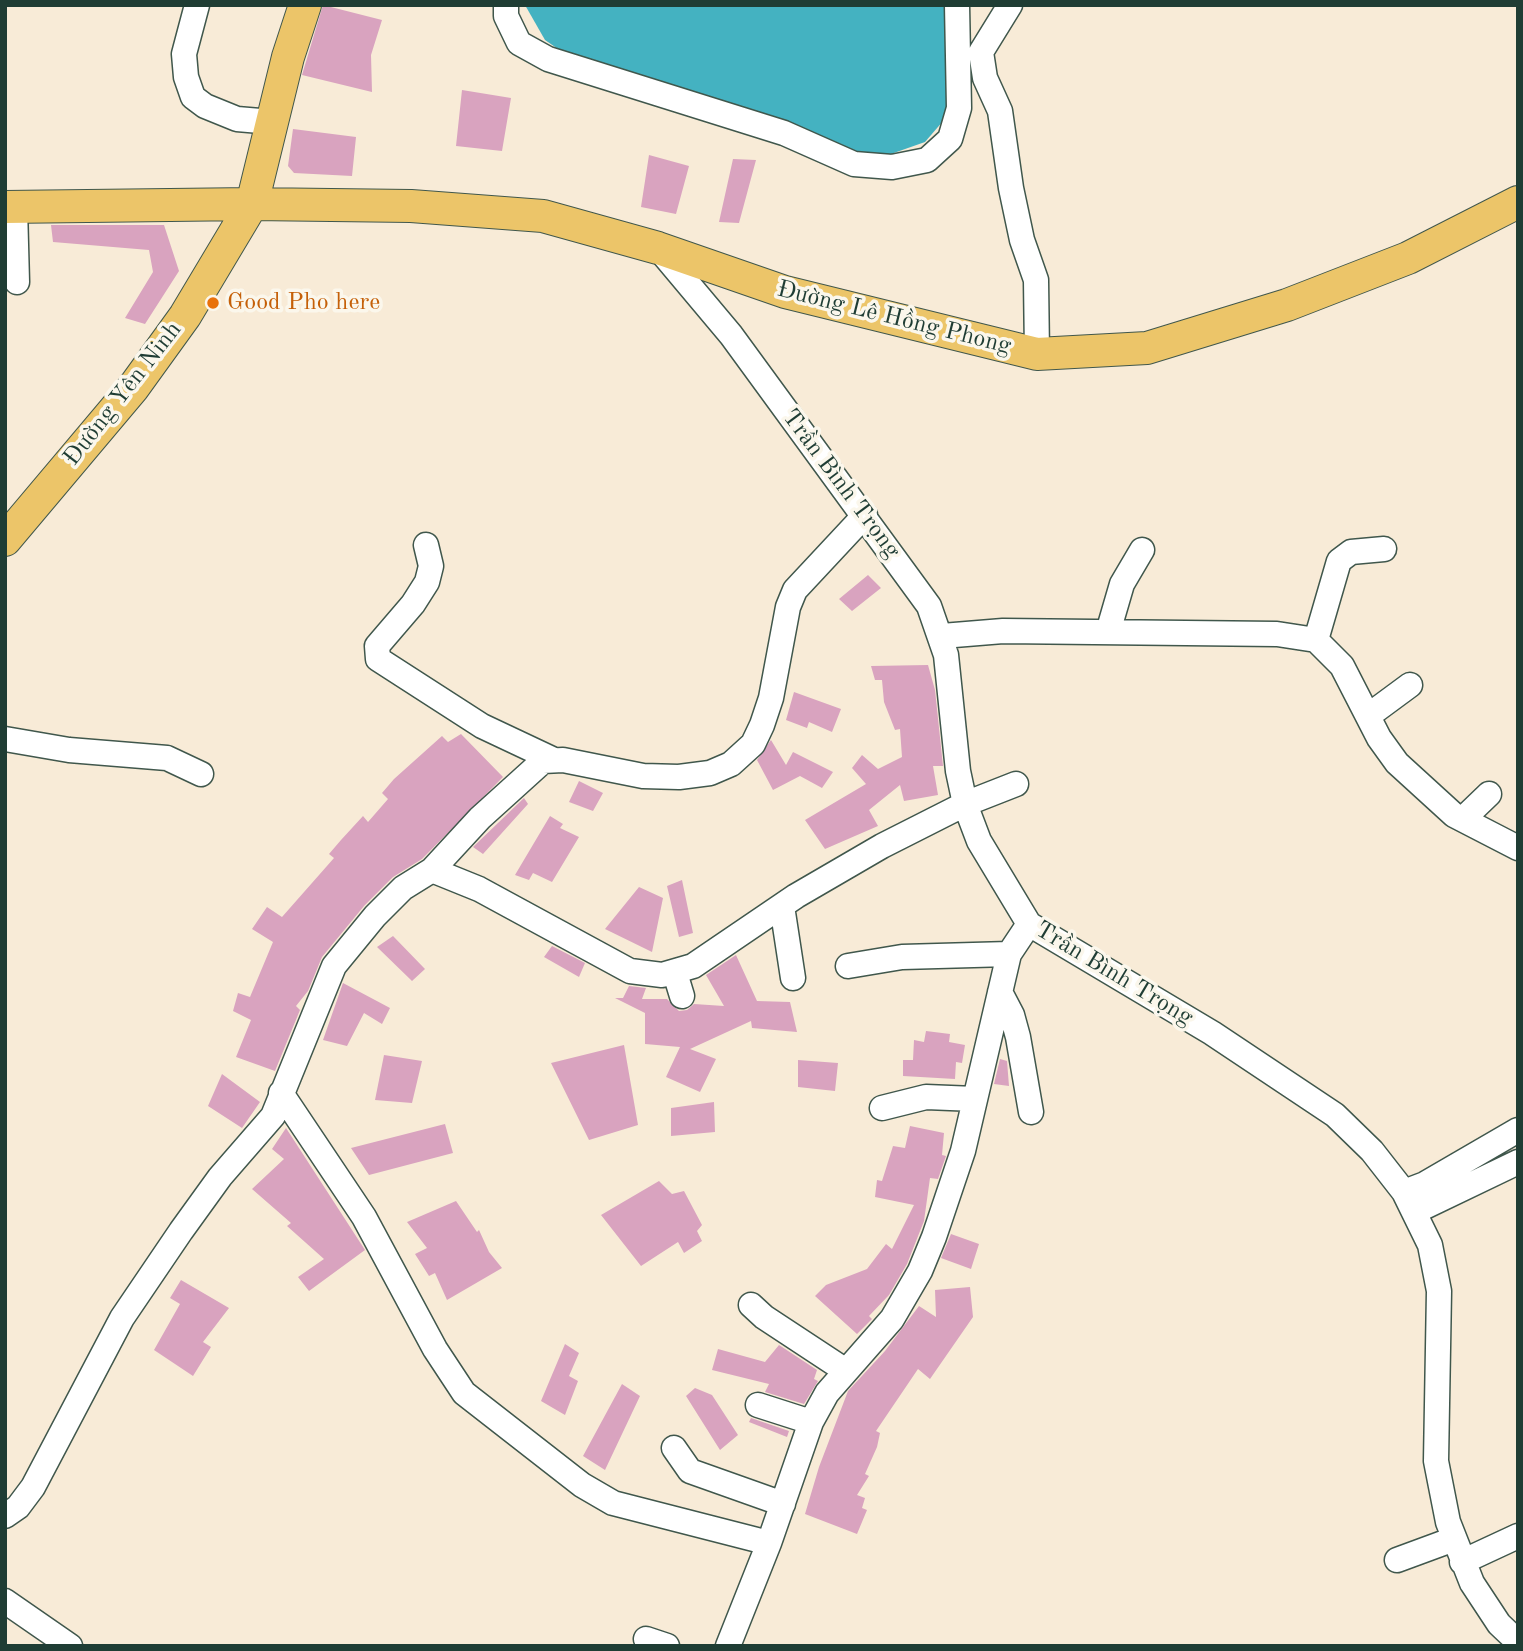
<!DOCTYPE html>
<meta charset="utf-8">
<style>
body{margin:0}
#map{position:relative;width:1523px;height:1651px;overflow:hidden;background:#f8ebd7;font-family:"Old Standard TT",serif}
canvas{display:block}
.frame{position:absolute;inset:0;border:7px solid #1f3d34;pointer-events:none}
</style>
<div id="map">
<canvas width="1523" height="1651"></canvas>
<div class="frame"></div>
</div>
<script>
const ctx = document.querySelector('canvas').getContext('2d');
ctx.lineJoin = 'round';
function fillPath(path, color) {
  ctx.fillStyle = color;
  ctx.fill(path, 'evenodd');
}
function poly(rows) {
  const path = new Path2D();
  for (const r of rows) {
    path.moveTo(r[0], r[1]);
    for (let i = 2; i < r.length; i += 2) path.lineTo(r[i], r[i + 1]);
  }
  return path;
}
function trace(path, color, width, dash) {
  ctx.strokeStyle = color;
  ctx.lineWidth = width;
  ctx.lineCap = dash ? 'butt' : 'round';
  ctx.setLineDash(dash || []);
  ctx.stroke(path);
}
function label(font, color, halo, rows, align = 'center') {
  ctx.font = font + ' "Old Standard TT",serif';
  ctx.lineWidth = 7;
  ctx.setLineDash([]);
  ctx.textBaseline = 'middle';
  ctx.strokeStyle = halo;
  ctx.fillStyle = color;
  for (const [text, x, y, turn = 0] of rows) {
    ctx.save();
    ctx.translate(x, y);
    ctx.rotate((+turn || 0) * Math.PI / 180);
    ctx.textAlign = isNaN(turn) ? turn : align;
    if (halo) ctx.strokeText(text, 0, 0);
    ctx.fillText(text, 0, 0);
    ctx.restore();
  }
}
fillPath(poly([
 [525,5,947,5,952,94,944,120,925,142,871,161,574,60,545,40]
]), '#44b2c1');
fillPath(poly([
 [323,5,382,20,371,55,372,92,302,75],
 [462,90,511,98,502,151,456,146],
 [293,129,356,137,352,176,294,173,288,166],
 [649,155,689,166,676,214,641,207],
 [733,159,756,160,739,223,719,222],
 [51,225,164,225,179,271,145,324,125,318,153,272,149,250,53,242],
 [868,575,881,588,852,611,839,599],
 [928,665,935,690,943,766,933,766,938,795,904,801,900,785,869,810,878,826,825,849,805,820,866,784,852,768,862,755,878,769,902,757,900,729,895,730,884,702,882,680,875,680,871,666],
 [794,692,841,709,832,732,809,722,807,728,786,720],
 [461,734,503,777,422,859,393,877,364,906,322,957,308,991,296,1006,300,1010,275,1071,236,1057,251,1020,233,1011,238,993,250,997,273,942,252,929,267,907,282,917,334,858,329,854,341,840,363,816,368,822,388,799,382,793,394,779,442,736,448,742],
 [771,740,786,765,793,752,833,772,822,788,800,776,773,790,757,760],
 [579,781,603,793,593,811,569,802],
 [524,798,528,804,483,854,473,847],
 [550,816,563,824,560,828,579,837,552,882,533,873,529,880,515,875],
 [682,880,693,933,679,937,667,886],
 [639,887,663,898,652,952,605,929],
 [393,936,425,969,412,981,377,947],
 [552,946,585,963,579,977,544,957],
 [736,955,757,1001,790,1002,797,1032,752,1028,751,1021,690,1049,716,1059,700,1092,666,1077,680,1047,645,1044,645,1013,615,998,623,998,629,986,646,988,642,999,667,999,679,1011,687,1010,694,1004,724,1006,706,975],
 [343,983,390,1008,382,1024,364,1013,347,1046,323,1040],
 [926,1031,950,1034,949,1042,965,1045,962,1063,956,1062,955,1079,903,1076,903,1060,913,1060,914,1040,924,1042],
 [624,1045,638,1125,589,1140,551,1063],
 [384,1055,422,1061,412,1103,375,1100],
 [1000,1059,1007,1061,1009,1086,994,1084],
 [798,1060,838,1063,835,1091,798,1087],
 [222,1074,260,1102,242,1128,208,1106],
 [714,1102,715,1132,671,1136,671,1108],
 [445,1124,453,1153,369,1175,351,1148],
 [910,1126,944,1133,942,1155,946,1156,938,1179,930,1178,924,1221,907,1264,889,1295,869,1316,872,1319,857,1334,815,1296,826,1285,867,1269,886,1244,892,1249,914,1205,875,1197,877,1180,882,1181,893,1146,905,1148],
 [286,1128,365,1250,309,1291,298,1277,324,1259,287,1226,291,1223,252,1189,284,1159,272,1149],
 [659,1181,672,1194,684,1191,702,1225,697,1231,702,1241,684,1253,678,1242,641,1266,601,1215],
 [456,1201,477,1232,479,1230,489,1252,502,1268,447,1300,435,1273,429,1276,415,1254,427,1248,407,1222],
 [951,1234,979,1244,971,1269,941,1258],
 [181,1280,229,1308,203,1342,211,1347,193,1376,154,1350,180,1304,170,1298],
 [970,1287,973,1317,930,1379,918,1369,876,1431,880,1433,877,1447,865,1474,869,1476,857,1495,865,1498,862,1508,867,1510,857,1534,805,1514,819,1467,848,1391,885,1351,919,1306,936,1317,935,1290],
 [565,1344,579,1353,569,1376,578,1381,565,1415,541,1401],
 [779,1345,817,1370,814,1379,818,1381,804,1404,765,1392,769,1384,712,1370,718,1349,765,1362],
 [622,1384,640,1396,605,1470,583,1456],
 [695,1388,712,1395,738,1435,720,1450,686,1396],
 [751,1418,789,1431,787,1437,749,1422]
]), '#d9a3bf');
const minor = poly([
 [197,5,184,54,186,77,193,97,205,106,237,119,272,122],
 [506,5,506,16,519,43,548,59,784,133,854,164,892,167,927,160,950,139,959,108,957,5],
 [1010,5,981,52,985,78,1000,111,1011,188,1022,240,1036,280,1037,354],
 [15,207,17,282],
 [658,248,731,335,929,606,946,655,958,771,965,804,979,841,1029,924,1212,1033,1335,1115,1372,1151,1404,1192,1430,1245,1439,1291,1436,1461,1448,1522,1472,1583,1499,1624,1518,1642],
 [426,545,431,566,427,582,413,604,377,646,378,659,482,726,552,759],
 [1108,632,1122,584,1142,550],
 [942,636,1003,631,1277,634,1316,640,1342,666,1379,738,1397,763,1454,815,1518,848],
 [1316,640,1339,561,1351,552,1384,549],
 [1368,716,1410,685],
 [5,739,69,750,167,758,201,774],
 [1463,819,1489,794],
 [432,870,479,889,630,971,662,975,693,966,796,896,882,846,965,804,1016,784],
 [782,906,793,978],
 [848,966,902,957,1009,954],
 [675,973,682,996],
 [1000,992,1012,1015,1018,1037,1031,1112],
 [281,1093,364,1217,435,1349,464,1393,582,1485,613,1503,769,1543],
 [882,1108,926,1097,975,1099],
 [1404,1192,1425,1184,1518,1130],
 [1414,1212,1518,1162],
 [751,1305,764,1317,846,1371],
 [758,1405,811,1422],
 [674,1448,690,1471,783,1504],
 [5,1516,18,1507,33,1487,122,1318,181,1231,220,1177,273,1116,334,966,375,916,403,888,432,870,480,818,543,761,563,760,643,776,679,777,710,773,731,764,753,744,762,725,771,698,788,607,795,590,865,515],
 [1397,1560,1454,1539],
 [1462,1562,1518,1536],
 [5,1601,70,1646],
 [646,1639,667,1646],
 [728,1646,769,1543,811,1422,827,1393,892,1319,920,1271,934,1237,963,1151,1009,954,1029,924]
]);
const major = poly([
 [5,207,252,204,411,206,543,216,658,248,785,292,1037,354,1147,348,1287,305,1408,258,1518,202],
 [5,540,133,388,185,316,252,204,288,57,305,5]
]);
trace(minor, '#40574c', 27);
trace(major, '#40574c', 34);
trace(minor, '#fff', 24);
trace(major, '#ecc569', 32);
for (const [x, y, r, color] of [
 [213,303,7,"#e8710a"]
]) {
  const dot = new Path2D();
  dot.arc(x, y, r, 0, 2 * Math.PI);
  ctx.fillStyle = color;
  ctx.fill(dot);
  trace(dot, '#fbf7ec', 2.5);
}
label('24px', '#c56008', '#fbf7ec', [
 ["Good Pho here",227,303]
], 'left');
label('24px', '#1f3d34', '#fbf7ec', [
 ["Đường Lê Hồng Phong",894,318,14],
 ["Đường Yên Ninh",123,394,-52],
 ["Trần Bình Trọng",841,484,53],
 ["Trần Bình Trọng",1114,974,31]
]);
</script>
